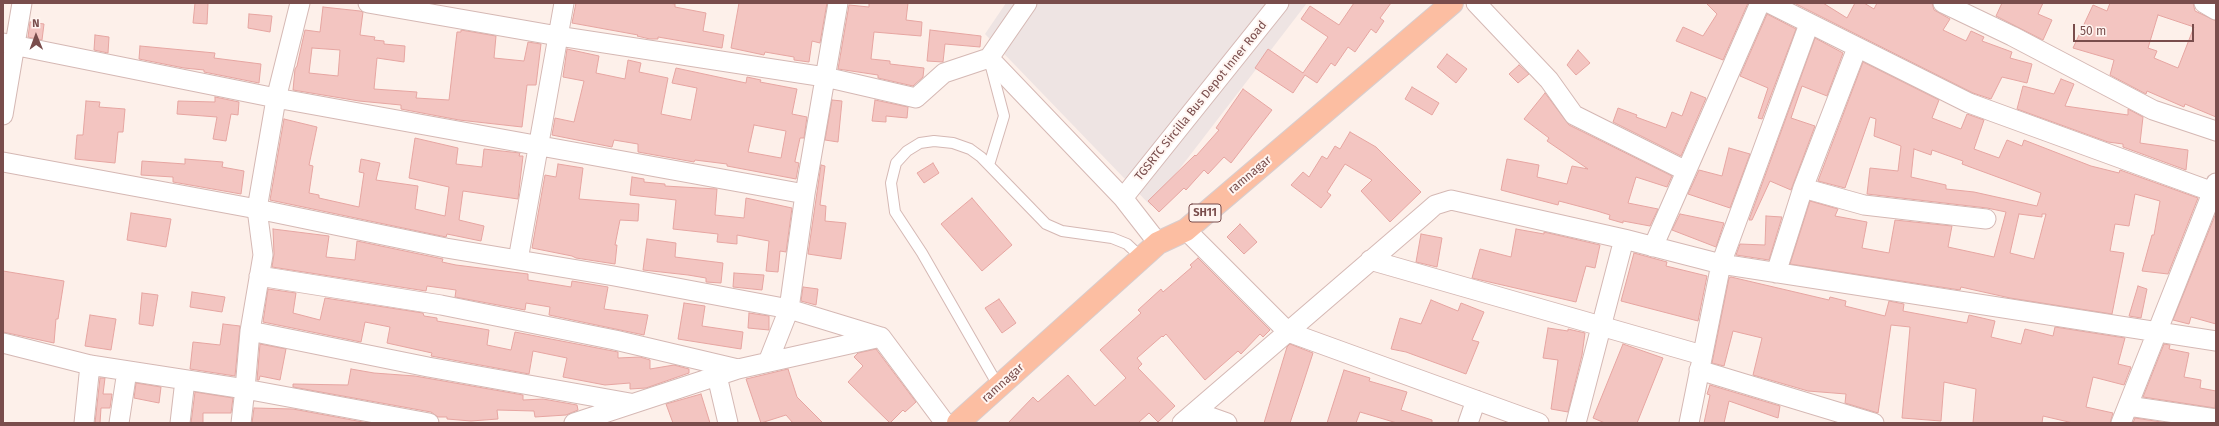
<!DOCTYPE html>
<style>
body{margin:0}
#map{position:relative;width:2219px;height:426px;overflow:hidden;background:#fdf0ea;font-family:"Fira Sans",sans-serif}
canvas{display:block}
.frame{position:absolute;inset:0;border:4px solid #794d4c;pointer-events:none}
.north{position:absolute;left:16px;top:16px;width:40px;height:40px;-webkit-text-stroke:3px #fff5f1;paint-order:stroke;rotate:359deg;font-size:11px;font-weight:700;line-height:16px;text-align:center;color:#794d4c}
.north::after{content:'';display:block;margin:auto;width:14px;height:18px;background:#794d4c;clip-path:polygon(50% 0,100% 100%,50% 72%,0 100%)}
.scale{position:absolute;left:2073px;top:24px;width:121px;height:18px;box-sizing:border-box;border:2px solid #794d4c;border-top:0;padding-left:5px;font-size:12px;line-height:14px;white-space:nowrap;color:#794d4c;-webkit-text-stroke:3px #fff5f1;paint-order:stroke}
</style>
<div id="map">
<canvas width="2219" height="426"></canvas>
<div class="frame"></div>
<div class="north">N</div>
<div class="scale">50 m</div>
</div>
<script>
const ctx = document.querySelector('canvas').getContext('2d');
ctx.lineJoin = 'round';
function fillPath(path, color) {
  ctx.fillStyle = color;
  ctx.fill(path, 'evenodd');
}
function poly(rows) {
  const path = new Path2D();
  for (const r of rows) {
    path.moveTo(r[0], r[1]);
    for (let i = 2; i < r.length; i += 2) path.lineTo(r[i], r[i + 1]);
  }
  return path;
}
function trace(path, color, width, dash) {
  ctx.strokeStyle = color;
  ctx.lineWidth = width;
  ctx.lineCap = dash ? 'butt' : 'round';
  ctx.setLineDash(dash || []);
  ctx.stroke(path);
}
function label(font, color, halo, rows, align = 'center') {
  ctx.font = font + ' "Fira Sans",sans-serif';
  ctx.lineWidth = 4;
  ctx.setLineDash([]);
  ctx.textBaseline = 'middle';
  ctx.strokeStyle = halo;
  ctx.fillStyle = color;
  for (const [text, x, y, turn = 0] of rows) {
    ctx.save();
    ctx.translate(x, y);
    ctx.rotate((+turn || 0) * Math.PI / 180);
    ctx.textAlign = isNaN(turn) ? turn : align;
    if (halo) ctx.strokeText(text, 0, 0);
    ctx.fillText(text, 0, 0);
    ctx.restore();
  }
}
fillPath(poly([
 [1006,3,1307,3,1151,206,985,34]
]), '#eee4e3');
const building = poly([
 [195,3,208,3,207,24,193,23,195,3],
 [576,3,668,3,675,4,675,7,706,13,703,31,724,35,722,48,658,37,658,39,650,39,637,36,638,35,572,23,576,3],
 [739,3,827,3,820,43,812,41,809,62,794,60,794,57,765,52,764,55,731,48,739,3],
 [869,3,908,3,906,20,922,22,921,36,874,32,871,59,890,61,890,64,924,68,923,77,913,86,878,78,878,75,838,69,849,5,869,7,869,3],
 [1354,3,1391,3,1380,18,1384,21,1376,33,1371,29,1355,52,1348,47,1335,66,1331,63,1317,83,1305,75,1293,93,1255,68,1268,49,1303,73,1328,37,1301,19,1310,6,1339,25,1354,3],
 [1706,3,1748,3,1723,60,1676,41,1683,27,1703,36,1717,14,1706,3],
 [1794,3,1823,3,1847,18,1855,3,1864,3,1874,9,1877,3,1932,3,1934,10,1950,19,1943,30,1966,41,1971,31,1984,37,1982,41,2012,52,2010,58,2032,64,2027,83,2002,77,1991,99,1973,93,1794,3],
 [2002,3,2043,3,2038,14,2052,20,2043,40,1996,16,2002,3],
 [2110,3,2193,3,2195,11,2216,21,2216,117,2185,104,2184,107,2147,91,2146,94,2110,75,2114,60,2073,48,2093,5,2107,11,2110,3],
 [2158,15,2194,27,2178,68,2154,58,2157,51,2148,48,2158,15],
 [323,7,360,11,363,12,360,35,375,37,374,40,384,41,384,44,405,46,404,62,377,58,374,89,417,92,416,98,449,100,457,32,461,32,461,30,496,36,494,58,524,61,528,42,541,44,536,85,527,85,522,127,459,120,401,109,401,105,359,101,293,90,295,69,297,66,305,30,320,32,323,7],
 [312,48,340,50,338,76,309,73,312,48],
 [249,14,272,16,270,32,248,28,249,14],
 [1767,14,1796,29,1762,119,1758,118,1768,88,1740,76,1767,14],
 [30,22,44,24,42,40,28,37,30,22],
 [930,30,981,36,980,47,945,44,943,62,927,61,930,30],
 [95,35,109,37,108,53,94,50,95,35],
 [1815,38,1843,53,1827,96,1802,86,1791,118,1815,126,1791,190,1770,181,1752,220,1749,220,1815,38],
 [140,46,215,53,214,58,261,64,259,83,204,72,204,70,184,68,139,59,140,46],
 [567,49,599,56,596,73,625,79,628,60,641,63,639,72,668,78,661,114,691,120,697,88,672,83,676,68,746,83,747,77,761,80,760,82,797,89,792,114,807,117,804,138,800,138,795,161,795,162,799,163,796,179,727,166,727,164,695,160,694,162,638,152,638,144,614,140,612,147,552,135,555,118,574,122,584,81,563,77,567,49],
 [754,125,786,131,781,158,748,152,754,125],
 [1578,50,1590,63,1576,75,1567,65,1578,50],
 [1447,54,1467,69,1456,83,1437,67,1447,54],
 [1863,62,1939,100,1932,118,1961,129,1967,114,1984,120,1974,149,1999,158,2007,140,2022,146,2024,140,2091,166,2119,173,2120,170,2198,198,2168,274,2142,271,2152,235,2154,235,2160,201,2135,194,2129,226,2115,224,2110,251,2124,253,2112,314,2010,298,1961,287,1960,290,1790,264,1810,201,1838,209,1835,216,1867,222,1862,248,1889,253,1895,220,1952,226,1948,247,1994,257,2006,212,1987,208,1867,194,1870,168,1898,171,1901,146,1874,136,1876,119,1870,117,1845,188,1818,181,1863,62],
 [1914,149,1931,155,1932,150,1963,161,1962,164,2041,193,2037,206,1974,192,1946,189,1946,185,1911,177,1914,149],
 [2019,214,2042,217,2042,214,2046,214,2034,259,2010,253,2019,214],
 [1519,65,1529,74,1518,83,1509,74,1519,65],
 [2061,79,2074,84,2065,106,2128,115,2128,109,2143,117,2140,143,2188,150,2186,170,2123,147,2123,144,2108,142,2017,109,2023,86,2054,94,2061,79],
 [1412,87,1439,103,1432,115,1405,99,1412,87],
 [1243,89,1272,110,1231,163,1224,157,1208,174,1204,170,1186,190,1184,188,1159,212,1148,201,1195,155,1196,156,1219,130,1216,128,1243,89],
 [1691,92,1706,98,1681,156,1613,122,1618,108,1637,115,1636,117,1666,128,1672,112,1682,116,1691,92],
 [1545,93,1569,125,1672,176,1667,187,1636,177,1628,203,1658,209,1650,226,1623,221,1623,223,1609,219,1610,215,1597,211,1559,201,1558,205,1501,190,1507,159,1539,165,1537,177,1567,184,1572,166,1588,169,1547,141,1549,138,1524,119,1545,93],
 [215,97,239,102,238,115,231,114,226,141,213,139,217,117,177,114,178,101,215,102,215,97],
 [832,100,842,101,838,142,825,140,832,100],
 [875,100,908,107,907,118,886,116,886,122,872,121,875,100],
 [86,101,100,102,99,107,125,109,123,132,118,132,115,163,75,159,77,135,83,135,86,101],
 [284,119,317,127,309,165,313,166,309,193,319,195,319,198,359,207,364,173,359,172,361,159,380,163,376,180,418,186,415,209,445,216,449,187,409,178,415,138,458,148,456,164,482,167,484,149,520,153,519,156,523,156,518,199,463,191,459,220,484,226,481,241,447,234,446,237,270,200,284,119],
 [1350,132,1376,147,1421,192,1390,222,1361,191,1372,180,1345,164,1327,192,1331,195,1321,208,1291,185,1303,172,1309,177,1322,156,1327,159,1335,146,1340,149,1350,132],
 [1729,148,1750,154,1730,208,1688,194,1699,170,1722,176,1729,148],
 [185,159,223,162,222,167,244,171,241,194,173,182,173,177,141,175,142,161,185,164,185,159],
 [933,163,939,173,924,183,917,173,933,163],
 [558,164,583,168,579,199,639,204,638,221,620,220,615,245,617,245,615,264,576,258,572,256,532,248,545,175,556,177,558,164],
 [821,165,825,166,820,205,826,206,825,221,846,223,841,259,808,254,821,165],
 [632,177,644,179,644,182,665,184,665,186,717,189,715,215,744,218,746,198,792,208,786,252,780,251,778,272,766,271,769,241,737,235,737,244,717,242,718,234,673,229,676,200,630,195,632,177],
 [972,198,1012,245,982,271,941,224,972,198],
 [131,213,171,219,166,247,127,240,131,213],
 [2216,213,2216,324,2191,317,2189,324,2173,320,2216,213],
 [1680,214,1724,223,1716,247,1672,230,1680,214],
 [1766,216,1782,217,1769,260,1736,255,1740,244,1765,245,1766,216],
 [1240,224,1257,242,1244,254,1227,237,1240,224],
 [273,229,329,236,326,257,355,260,357,241,443,259,442,262,456,265,528,274,528,280,571,287,572,281,608,287,604,309,648,315,644,335,549,315,550,307,526,303,525,310,455,297,456,290,427,286,426,291,272,267,274,254,273,229],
 [1516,229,1544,234,1544,232,1600,245,1595,268,1586,266,1576,302,1472,278,1480,249,1511,257,1516,229],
 [1421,234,1442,238,1437,267,1416,262,1421,234],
 [647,239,676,243,675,257,723,263,721,283,706,282,706,278,688,275,643,270,647,239],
 [1634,253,1667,262,1666,266,1707,276,1698,321,1621,301,1634,253],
 [1198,258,1270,330,1263,337,1260,334,1241,354,1238,351,1205,380,1166,334,1163,337,1162,336,1137,358,1142,364,1138,368,1175,406,1158,422,1149,413,1138,423,1008,423,1033,397,1038,402,1068,375,1095,406,1126,378,1100,350,1141,313,1138,310,1161,289,1163,292,1192,267,1190,265,1198,258],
 [3,271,64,281,58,319,56,319,54,343,3,332,3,271],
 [734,273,764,275,762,290,733,287,734,273],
 [1731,277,1829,300,1830,297,1846,301,1845,306,1885,316,1889,301,1904,304,1903,311,1967,323,1969,315,1995,321,1991,337,2021,344,2025,329,2053,336,2055,327,2125,338,2118,364,2131,367,2124,385,2093,377,2086,407,2113,413,2110,423,2073,423,2043,416,2042,423,1973,423,1976,389,1944,382,1941,421,1902,418,1910,327,1891,325,1878,413,1845,403,1846,394,1808,391,1753,375,1762,338,1733,331,1724,366,1712,363,1729,278,1731,277],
 [2138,286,2147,289,2141,318,2129,316,2138,286],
 [803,287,818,289,816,305,801,301,803,287],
 [268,289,296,293,293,313,320,320,325,298,423,313,424,316,437,318,437,321,489,330,487,345,511,350,515,332,618,352,618,358,640,357,650,360,650,369,674,365,689,369,689,373,646,388,630,389,630,383,605,385,563,377,567,358,533,351,529,374,431,356,432,353,387,343,390,327,365,322,361,342,263,322,268,289],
 [192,292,225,297,222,312,190,307,192,292],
 [142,293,158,295,153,326,139,324,142,293],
 [999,299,1016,323,1002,333,985,308,999,299],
 [1431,300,1458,311,1461,303,1484,312,1472,340,1479,342,1466,374,1406,352,1391,349,1400,318,1421,324,1431,300],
 [684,303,705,306,702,326,743,332,741,349,678,339,684,303],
 [749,313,769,316,769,330,748,328,749,313],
 [90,315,116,319,111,350,85,346,90,315],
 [223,324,240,326,235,376,190,369,193,342,220,345,223,324],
 [1548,328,1568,331,1568,329,1585,333,1582,355,1568,412,1551,409,1558,360,1543,358,1548,328],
 [260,344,286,349,280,380,260,376,259,380,257,380,260,344],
 [1290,344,1313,353,1302,387,1290,423,1264,423,1287,347,1290,344],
 [1623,344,1663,358,1637,423,1605,423,1593,418,1623,344],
 [2164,344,2170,345,2169,349,2189,353,2184,377,2201,380,2200,388,2216,391,2215,408,2143,397,2164,344],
 [876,349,916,402,905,412,903,410,890,423,848,382,863,366,854,357,858,353,876,349],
 [351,369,374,373,415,376,523,395,523,400,543,399,577,405,578,410,566,415,535,417,534,411,497,410,498,419,471,421,447,419,447,417,438,417,431,412,293,387,293,384,348,385,351,369],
 [788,369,797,397,823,423,793,423,786,415,761,423,746,379,788,369],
 [1344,370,1370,378,1369,381,1407,392,1401,410,1432,420,1432,423,1397,423,1360,412,1356,423,1327,423,1344,370],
 [100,378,105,378,103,394,112,394,110,408,101,408,100,423,95,423,100,378],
 [136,383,161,387,159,403,134,398,136,383],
 [1710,385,1780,406,1778,418,1729,401,1724,423,1704,423,1710,395,1707,394,1710,385],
 [195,392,233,398,231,413,203,413,203,423,191,423,195,392],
 [701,394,710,423,673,423,666,404,701,394],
 [254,408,293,409,368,423,252,423,254,408],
 [2135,418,2168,423,2133,423,2135,418]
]);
fillPath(building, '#f3c5c1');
trace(building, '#e6a5a1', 1);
const lane = poly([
 [989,165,1004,116,990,63],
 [999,387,922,253,895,212,891,183,896,163,907,151,920,143,934,141,953,143,970,149,981,157,1046,224,1062,231,1112,238,1127,244,1142,258]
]);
const street = poly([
 [300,3,276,99,257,209,263,255,250,331,245,389,429,423],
 [368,3,558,36,825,77,916,98,944,73,989,58],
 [1027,3,989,58,1123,198,1158,243],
 [1476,3,1549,80,1574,115,1686,171],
 [1769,3,1969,103,2216,193],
 [1943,3,2012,36,2153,110,2216,131],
 [2204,3,2216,10],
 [1809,24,1721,264,2216,341],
 [3,43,276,98,805,194,789,309,768,362],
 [3,115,22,3],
 [3,162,257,209,446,248,614,276,789,309,881,337],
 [1803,188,1864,205,1986,219],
 [805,194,838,3],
 [1123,198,1279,3],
 [1186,230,1288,332,1539,423],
 [1653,247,1760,3],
 [518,260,564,3],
 [1370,260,1702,355],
 [1776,273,1803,188,1857,48],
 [259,276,441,305,615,340,738,369],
 [250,331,428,367,630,403],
 [3,343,90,365,245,389,241,423],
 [1699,370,1874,423],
 [717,376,728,423],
 [2128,406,2216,419],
 [1196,412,1227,423],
 [84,423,90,365],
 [119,423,127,371],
 [180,423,185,380],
 [574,423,738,369,881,337,945,423],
 [1182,423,1426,213,1435,205,1451,200,1624,239,1721,264,1689,423],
 [1468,423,1476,400],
 [1576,423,1624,239],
 [2121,423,2216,183]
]);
const primary = poly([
 [958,423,1158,243,1186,230,1452,3]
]);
trace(lane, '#d5b8b4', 12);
trace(street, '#d5b8b4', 21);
trace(primary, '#d9cdcd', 24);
trace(lane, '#fff', 10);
trace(street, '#fff', 19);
trace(primary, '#fcbea2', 22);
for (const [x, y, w] of [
 [1205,213,32]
]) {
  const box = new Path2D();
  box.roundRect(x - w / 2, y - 9, w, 18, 3);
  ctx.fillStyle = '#fff5f1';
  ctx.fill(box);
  trace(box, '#794d4c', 1);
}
label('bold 11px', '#794d4c', null, [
 ["SH11",1205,213]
]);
label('12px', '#794d4c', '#fff5f1', [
 ["TGSRTC Sircilla Bus Depot Inner Road",1201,101,-51],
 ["ramnagar",1250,175,-40],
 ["ramnagar",1003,383,-42]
]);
</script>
